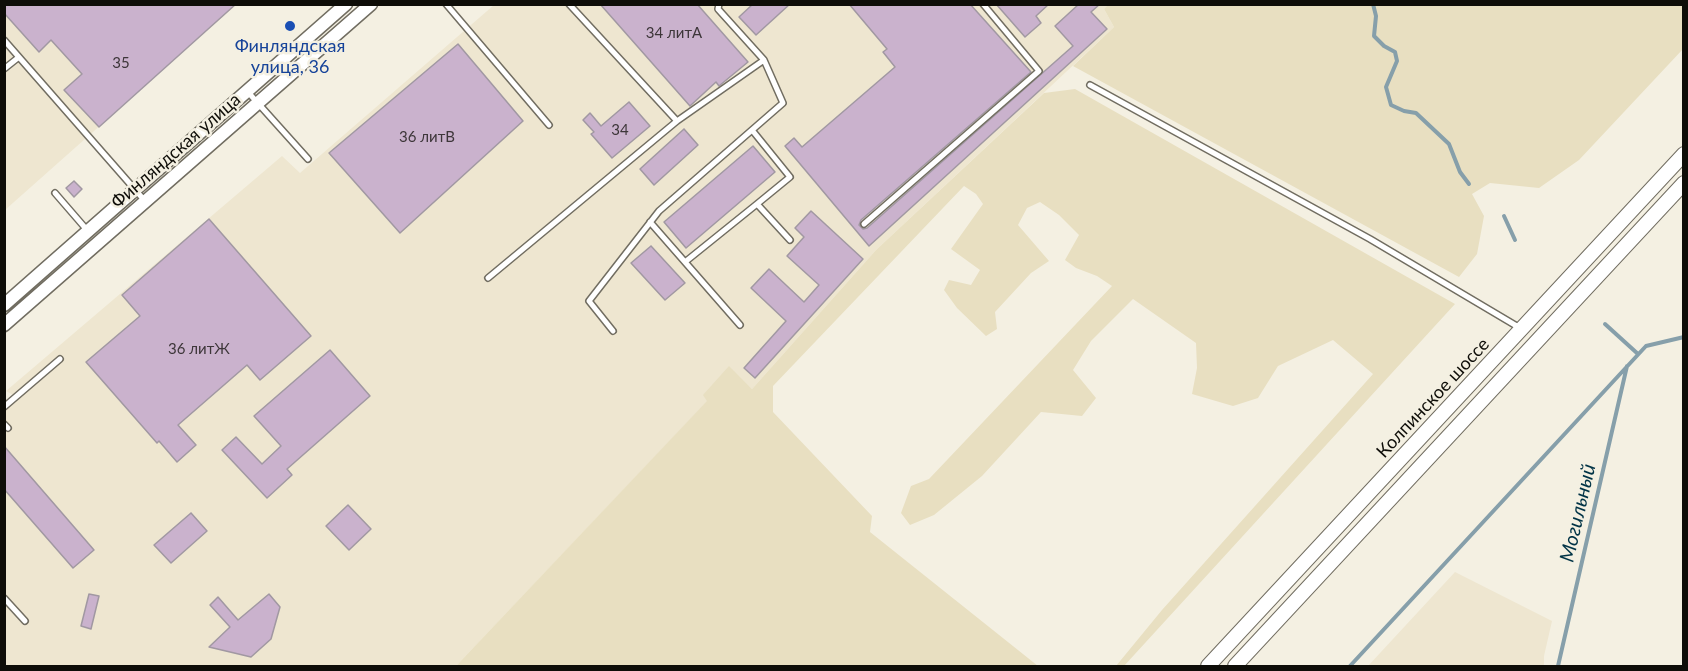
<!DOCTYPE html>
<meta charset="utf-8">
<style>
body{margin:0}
#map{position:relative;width:1688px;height:671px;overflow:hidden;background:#f4f0e2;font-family:Lato,sans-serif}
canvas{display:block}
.frame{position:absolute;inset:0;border:6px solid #0e0d08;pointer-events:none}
</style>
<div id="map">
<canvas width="1688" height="671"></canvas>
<div class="frame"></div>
</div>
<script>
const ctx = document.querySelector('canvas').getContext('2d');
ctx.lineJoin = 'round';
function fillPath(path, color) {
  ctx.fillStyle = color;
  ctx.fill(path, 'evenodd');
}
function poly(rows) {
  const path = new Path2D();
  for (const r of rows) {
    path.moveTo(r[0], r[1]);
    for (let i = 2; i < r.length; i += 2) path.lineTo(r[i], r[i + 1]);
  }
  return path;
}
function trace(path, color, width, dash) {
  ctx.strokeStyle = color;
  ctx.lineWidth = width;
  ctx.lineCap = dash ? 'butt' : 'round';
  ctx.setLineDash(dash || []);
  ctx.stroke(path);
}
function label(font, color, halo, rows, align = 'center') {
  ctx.font = font + ' Lato,sans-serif';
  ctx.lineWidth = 5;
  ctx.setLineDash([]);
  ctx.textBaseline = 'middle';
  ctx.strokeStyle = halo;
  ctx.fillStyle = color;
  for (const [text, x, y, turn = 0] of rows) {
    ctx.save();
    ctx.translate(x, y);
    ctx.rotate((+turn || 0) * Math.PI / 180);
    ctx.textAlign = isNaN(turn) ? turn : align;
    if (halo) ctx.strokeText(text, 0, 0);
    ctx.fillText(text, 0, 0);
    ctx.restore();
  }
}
fillPath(poly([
 [5,5,236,5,5,210],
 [494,5,1109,5,1104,9,1114,27,876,250,752,389,729,367,708,401,456,666,5,666,4,402,13,395,6,391,282,156,300,173],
 [1455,572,1552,621,1544,656,1544,666,1368,666]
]), '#eee6d0');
fillPath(poly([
 [1109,4,1683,5,1683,49,1579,160,1539,188,1490,183,1472,194,1484,216,1477,254,1459,277,1073,66,1114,27,1104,9],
 [1075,89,1455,304,1124,666,1116,666,1162,610,1373,374,1333,340,1278,366,1258,398,1233,406,1192,394,1197,368,1196,343,1133,299,1091,341,1073,370,1096,398,1082,416,1041,412,982,476,934,515,910,525,901,513,911,486,929,479,1112,286,1097,276,1076,268,1065,260,1079,235,1059,215,1040,202,1027,208,1018,225,1049,261,1031,273,995,312,997,329,986,336,957,308,944,290,949,280,971,285,980,270,951,249,983,204,976,194,964,186,773,386,773,412,872,516,870,532,1038,666,456,666,707,401,703,395,729,366,752,389,876,250,1044,93]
]), '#e8dfc1');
trace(poly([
 [1373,4,1376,16,1374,36,1384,46,1395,52,1397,61,1386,87,1391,105,1404,111,1416,113,1449,144,1460,172,1469,184],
 [1504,216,1515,240],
 [1605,324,1638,354],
 [1350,666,1646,346,1684,337],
 [1558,666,1627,366]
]), '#869faa', 4);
const building = poly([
 [4,4,236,4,99,127,64,90,82,74,51,40,39,52,4,13,4,4],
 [600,4,697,4,748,62,719,86,716,82,690,106,600,4],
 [753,4,790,4,756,35,739,17,753,4],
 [849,4,970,4,1031,72,861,220,859,225,863,229,867,228,1073,46,1055,26,1079,4,1100,4,1091,12,1107,29,869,246,785,146,794,138,802,147,895,67,883,52,887,49,849,4],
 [996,4,1049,4,1036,16,1041,23,1025,37,996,4],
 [458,44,523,121,400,233,329,153,458,44],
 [629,102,650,126,612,158,591,134,594,132,583,120,590,113,601,126,629,102],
 [684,129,698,145,654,185,640,169,684,129],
 [753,146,775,172,686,248,664,222,753,146],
 [74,181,82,189,74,197,66,188,74,181],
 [811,211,863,259,755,378,744,368,786,321,751,288,769,269,804,302,819,285,787,256,804,237,795,228,811,211],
 [209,219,311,336,260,380,247,365,178,425,196,445,177,462,159,441,157,443,86,362,140,316,122,295,209,219],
 [651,246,685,283,665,300,631,263,651,246],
 [330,350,370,396,287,469,292,475,267,498,222,450,236,437,262,464,281,446,254,416,330,350],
 [4,446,94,550,73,568,4,489,4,446],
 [348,505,371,529,349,550,326,526,348,505],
 [191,513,207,531,171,563,154,545,191,513],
 [89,594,99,596,91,629,81,626,89,594],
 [269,594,280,607,271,639,251,657,209,647,230,627,210,605,218,597,238,620,269,594]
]);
fillPath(building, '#cab2cd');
trace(building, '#a198a2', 1.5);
const service = poly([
 [446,4,549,125],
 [569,4,677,121],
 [4,40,145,201],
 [4,69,19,57],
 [1090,85,1370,239,1520,328],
 [247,91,308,159],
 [752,130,790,177,757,204,790,240],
 [55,193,87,230],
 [650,222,740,325],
 [864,224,1039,71,983,4],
 [685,262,757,204],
 [488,278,677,121,764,60,718,9,719,4],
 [613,331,589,301,659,211,783,103,764,60],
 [4,407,60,359],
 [4,424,8,428],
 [4,598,25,621]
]);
const tertiary = poly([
 [4,305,346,4],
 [4,325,371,4]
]);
const secondary = poly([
 [1208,666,1684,154],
 [1235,666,1684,183]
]);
trace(service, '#716d61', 8);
trace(tertiary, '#716d61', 15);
trace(secondary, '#716d61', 16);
trace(service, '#fff', 5);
trace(tertiary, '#fff', 12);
trace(secondary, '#fff', 14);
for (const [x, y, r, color] of [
 [290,26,6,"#1a4fb4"]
]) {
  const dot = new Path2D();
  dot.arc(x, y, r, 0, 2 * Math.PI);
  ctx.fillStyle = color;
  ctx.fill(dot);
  trace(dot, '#f4f0e2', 2);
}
label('15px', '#3d3639', null, [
 ["34 литА",674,33],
 ["35",121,63],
 ["34",620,130],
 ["36 литВ",427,137],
 ["36 литЖ",199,349]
]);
label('18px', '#164399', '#f4f0e2', [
 ["Финляндская",290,46],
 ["улица, 36",290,67]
]);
label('18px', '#0e0d08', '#f4f0e2', [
 ["Финляндская улица",176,151,-41],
 ["Колпинское шоссе",1433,398,-47]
]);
label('italic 20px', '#003346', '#f4f0e2', [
 ["Могильный",1578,513,-77]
]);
</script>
